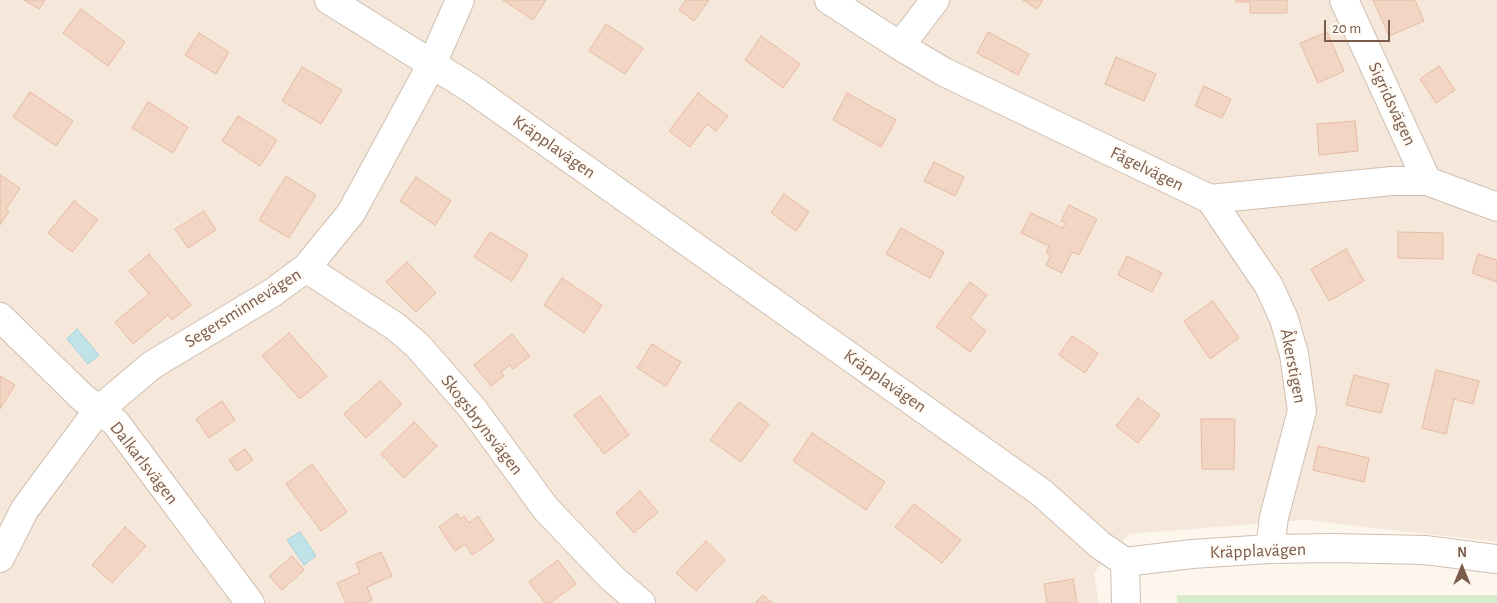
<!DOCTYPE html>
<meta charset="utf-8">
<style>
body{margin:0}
#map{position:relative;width:1497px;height:603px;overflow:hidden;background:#fdf6ec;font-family:"Alegreya Sans",sans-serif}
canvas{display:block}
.north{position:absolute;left:1437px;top:543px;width:50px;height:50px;-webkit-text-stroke:4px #fffaf3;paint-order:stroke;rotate:0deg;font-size:14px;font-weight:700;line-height:20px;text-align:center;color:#7a5c4d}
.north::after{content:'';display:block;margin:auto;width:18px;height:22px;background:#7a5c4d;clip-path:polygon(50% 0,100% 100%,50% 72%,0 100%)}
.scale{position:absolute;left:1324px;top:20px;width:66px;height:22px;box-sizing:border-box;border:2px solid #7a5c4d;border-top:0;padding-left:6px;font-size:15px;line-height:18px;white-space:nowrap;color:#7a5c4d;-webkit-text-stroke:4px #fffaf3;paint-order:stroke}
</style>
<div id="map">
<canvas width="1497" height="603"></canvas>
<div class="north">N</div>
<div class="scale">20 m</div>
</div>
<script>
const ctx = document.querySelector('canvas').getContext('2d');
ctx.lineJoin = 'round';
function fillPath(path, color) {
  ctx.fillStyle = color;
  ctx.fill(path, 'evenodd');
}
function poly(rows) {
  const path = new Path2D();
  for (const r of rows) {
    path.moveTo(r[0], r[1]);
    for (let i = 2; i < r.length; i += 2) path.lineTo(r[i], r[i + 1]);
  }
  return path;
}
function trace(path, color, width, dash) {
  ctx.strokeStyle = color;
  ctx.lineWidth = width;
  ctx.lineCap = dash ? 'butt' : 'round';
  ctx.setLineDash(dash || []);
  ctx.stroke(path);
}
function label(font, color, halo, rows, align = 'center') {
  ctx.font = font + ' "Alegreya Sans",sans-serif';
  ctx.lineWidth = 4;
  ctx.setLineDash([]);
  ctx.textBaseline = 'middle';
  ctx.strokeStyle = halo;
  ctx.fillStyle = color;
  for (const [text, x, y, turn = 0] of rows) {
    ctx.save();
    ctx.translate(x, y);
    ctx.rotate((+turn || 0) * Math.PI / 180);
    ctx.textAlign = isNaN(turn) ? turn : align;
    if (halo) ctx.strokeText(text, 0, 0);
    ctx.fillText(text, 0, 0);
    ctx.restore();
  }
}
fillPath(poly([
 [0,0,1497,0,1497,542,1305,520,1129,534,1094,573,1099,603,0,603]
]), '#f5e8da');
fillPath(poly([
 [1177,595,1497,595,1497,603,1177,603]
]), '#d8ecc9');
const water = poly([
 [77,329,99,355,88,364,67,339,77,329],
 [300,532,316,556,304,565,287,540,300,532]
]);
fillPath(water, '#bfe3e8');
trace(water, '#a5d3da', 1);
const building = poly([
 [24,0,45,0,39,9,24,0],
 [503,0,546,0,533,20,503,0],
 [686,0,709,0,694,21,679,10,686,0],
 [1023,0,1043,0,1037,9,1023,0],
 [1236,0,1287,0,1287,13,1250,13,1250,2,1236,2,1236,0],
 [1373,0,1415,0,1424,21,1389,36,1373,0],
 [81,9,125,42,108,66,63,33,81,9],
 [606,24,643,48,625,74,589,51,606,24],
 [988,32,1029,54,1018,75,977,53,988,32],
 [1327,32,1344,71,1318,83,1300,43,1327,32],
 [199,33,229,52,216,74,185,55,199,33],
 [761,36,800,64,783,88,745,60,761,36],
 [1116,57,1156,74,1144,101,1105,84,1116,57],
 [1439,66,1455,90,1436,103,1420,79,1439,66],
 [302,67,342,90,321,124,282,101,302,67],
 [1204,86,1231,99,1222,118,1195,106,1204,86],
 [30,92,73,121,56,146,13,117,30,92],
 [698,93,728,116,716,131,707,124,690,147,669,131,698,93],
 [847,93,896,120,881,147,833,120,847,93],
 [148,102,188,127,173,153,132,128,148,102],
 [238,116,277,140,260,166,222,141,238,116],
 [1355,121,1358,151,1319,155,1317,124,1355,121],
 [934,162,964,177,955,196,924,181,934,162],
 [0,175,20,188,6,209,9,211,0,225,0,175],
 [286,176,316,195,289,238,259,220,286,176],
 [416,177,451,201,435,225,400,201,416,177],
 [784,194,809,212,796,231,771,213,784,194],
 [74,201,98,220,72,252,48,233,74,201],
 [1069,205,1097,219,1079,255,1072,252,1062,273,1046,265,1051,255,1046,253,1049,246,1021,233,1031,213,1063,228,1065,223,1061,221,1069,205],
 [204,211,216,230,188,248,175,229,204,211],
 [901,228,944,252,930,278,886,254,901,228],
 [490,232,528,255,512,281,474,257,490,232],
 [1398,232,1443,233,1443,259,1398,258,1398,232],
 [1346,249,1364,281,1329,301,1311,269,1346,249],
 [149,254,191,305,172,320,168,315,133,344,115,322,149,294,129,271,149,254],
 [1478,254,1497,260,1497,282,1472,273,1478,254],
 [1127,256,1162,273,1152,292,1118,275,1127,256],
 [407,262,436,293,416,312,386,282,407,262],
 [562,278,602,305,584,333,544,305,562,278],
 [970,282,987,295,970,318,986,331,970,352,936,327,970,282],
 [1213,301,1239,338,1210,359,1184,321,1213,301],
 [289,333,327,376,300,399,262,356,289,333],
 [512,334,530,356,513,369,510,365,501,372,504,376,491,386,474,365,512,334],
 [1072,336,1098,353,1085,373,1059,355,1072,336],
 [652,344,681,362,666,386,637,368,652,344],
 [1436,370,1479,381,1473,404,1454,399,1446,434,1422,428,1436,370],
 [1354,375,1389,384,1381,413,1346,405,1354,375],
 [0,376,15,385,0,409,0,376],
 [380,381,402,404,366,438,344,414,380,381],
 [600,396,629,435,604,454,574,415,600,396],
 [1138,398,1160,415,1138,443,1116,426,1138,398],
 [222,401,235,420,209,438,196,419,222,401],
 [739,402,769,424,741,462,710,440,739,402],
 [1201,419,1235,419,1234,469,1202,469,1201,419],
 [414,422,437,446,404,478,381,454,414,422],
 [812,433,885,482,866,510,793,461,812,433],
 [1318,446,1369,458,1364,482,1313,470,1318,446],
 [245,449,253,460,237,471,229,460,245,449],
 [312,464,347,512,321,531,286,484,312,464],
 [640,491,658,512,634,533,616,513,640,491],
 [914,504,961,540,942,563,895,527,914,504],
 [457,514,460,519,464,516,469,523,478,516,494,540,472,555,465,544,455,551,439,527,457,514],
 [125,527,146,546,112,583,92,565,125,527],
 [706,541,725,560,696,591,676,573,706,541],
 [381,552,392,576,367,587,372,600,365,603,346,603,337,583,360,573,356,563,381,552],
 [292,556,304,570,282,590,269,576,292,556],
 [558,560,576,584,550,603,545,603,529,582,558,560],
 [1073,579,1077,603,1047,603,1044,584,1073,579],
 [763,595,772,603,755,603,763,595]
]);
fillPath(building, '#f3d5c3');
trace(building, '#e6bba3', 1);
const minor = poly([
 [329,0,472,89,1042,493,1100,545,1125,562,1192,554,1270,549,1332,548,1425,550,1497,559],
 [829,0,900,46,944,72,1210,199,1392,181,1427,181,1497,207],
 [1344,0,1427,181],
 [900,46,935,0],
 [1210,199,1269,286,1284,319,1294,354,1302,411,1274,517,1270,549],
 [306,268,396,327,418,346,473,409,546,509,612,578,641,603],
 [0,317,84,399,100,409,116,423,250,603],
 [0,558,25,509,90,421,100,409,152,365,272,293,306,268,351,213,432,64,460,0],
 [1125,562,1126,603]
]);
trace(minor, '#d1beb0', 30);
trace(minor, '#fff', 28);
label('18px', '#7a5c4d', '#fffaf3', [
 ["Sigridsvägen",1392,104,65],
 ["Kräpplavägen",554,147,35],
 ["Fågelvägen",1147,169,26],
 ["Segersminnevägen",243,308,-32],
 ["Åkerstigen",1293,366,79],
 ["Kräpplavägen",885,381,35],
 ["Skogsbrynsvägen",482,425,52],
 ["Dalkarlsvägen",144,463,52],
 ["Kräpplavägen",1258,551,-2]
]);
</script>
